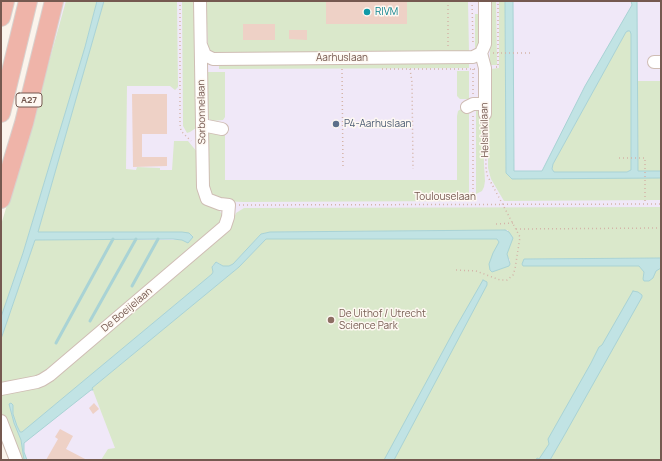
<!DOCTYPE html>
<style>
body{margin:0}
#map{position:relative;width:662px;height:461px;overflow:hidden;background:#fbf4ec;font-family:Manrope,sans-serif}
canvas{display:block}
.frame{position:absolute;inset:0;border:2px solid #755950;pointer-events:none}
</style>
<div id="map">
<canvas width="662" height="461"></canvas>
<div class="frame"></div>
</div>
<script>
const ctx = document.querySelector('canvas').getContext('2d');
ctx.lineJoin = 'round';
function fillPath(path, color) {
  ctx.fillStyle = color;
  ctx.fill(path, 'evenodd');
}
function poly(rows) {
  const path = new Path2D();
  for (const r of rows) {
    path.moveTo(r[0], r[1]);
    for (let i = 2; i < r.length; i += 2) path.lineTo(r[i], r[i + 1]);
  }
  return path;
}
function trace(path, color, width, dash) {
  ctx.strokeStyle = color;
  ctx.lineWidth = width;
  ctx.lineCap = dash ? 'butt' : 'round';
  ctx.setLineDash(dash || []);
  ctx.stroke(path);
}
function label(font, color, halo, rows, align = 'center') {
  ctx.font = font + ' Manrope,sans-serif';
  ctx.lineWidth = 3;
  ctx.setLineDash([]);
  ctx.textBaseline = 'middle';
  ctx.strokeStyle = halo;
  ctx.fillStyle = color;
  for (const [text, x, y, turn = 0] of rows) {
    ctx.save();
    ctx.translate(x, y);
    ctx.rotate((+turn || 0) * Math.PI / 180);
    ctx.textAlign = isNaN(turn) ? turn : align;
    if (halo) ctx.strokeText(text, 0, 0);
    ctx.fillText(text, 0, 0);
    ctx.restore();
  }
}
fillPath(poly([
 [64,1,661,1,661,460,25,460,1,416,1,227,48,65]
]), '#f0e8f8');
fillPath(poly([
 [66,1,97,1,85,47,23,253,1,317,1,225,42,87],
 [104,1,177,1,178,87,175,90,170,86,127,86,126,169,136,170,137,167,160,168,160,170,172,170,174,141,188,141,198,153,204,203,208,206,219,210,223,216,221,222,43,376,1,385,1,339,35,240,182,240,193,236,182,232,38,232],
 [182,1,195,1,196,128,190,132,187,133,183,126],
 [206,1,326,1,326,24,407,24,407,1,468,1,469,52,216,53,211,51,208,46],
 [490,1,496,1,497,65,490,65],
 [499,1,505,1,506,174,661,178,661,200,504,201,491,179,488,168,488,114,490,69,499,68],
 [475,14,480,14,480,40,475,49],
 [630,31,631,34,631,170,627,172,554,172,552,169,553,164,626,32],
 [469,62,469,68,219,69,219,63],
 [457,71,469,71,469,99,460,99,457,96],
 [207,72,225,72,225,117,223,120,212,121,207,117,206,76],
 [638,81,661,81,661,171,638,172],
 [461,109,469,109,469,195,466,200,463,201,243,202,222,201,208,193,207,132,222,131,225,135,225,180,457,180,457,116,458,111],
 [476,109,481,109,483,112,484,165,485,181,484,187,482,191,476,194],
 [661,207,661,258,524,259,522,264,523,266,639,266,644,272,643,277,654,274,656,271,661,268,661,460,101,460,108,449,115,448,92,388,239,267,266,239,493,238,497,239,499,242,496,270,508,266,510,264,510,260,507,256,508,230,270,232,261,234,233,264,229,266,223,266,217,262,212,266,213,272,212,274,22,432,20,432,17,426,13,414,13,404,9,404,14,423,21,440,24,460,20,460,1,416,1,395,4,393,35,387,202,252,231,226,236,213,244,208]
]), '#dae8cb');
const water = poly([
 [97,1,104,1,38,232,182,232,189,233,193,237,188,243,182,240,173,239,35,240,1,339,1,317,23,253,85,47,97,1],
 [505,1,513,1,514,171,542,171,585,86,632,5,631,1,637,1,638,171,661,171,661,178,512,179,506,173,505,1],
 [628,31,630,31,631,34,631,170,627,172,554,172,552,169,553,164,626,32,628,31],
 [505,230,509,232,513,238,507,254,510,264,509,266,492,272,490,270,489,264,493,253,499,242,497,239,266,239,239,267,92,388,93,390,91,390,24,443,24,452,27,460,24,460,21,440,14,423,9,404,11,403,13,405,13,414,17,426,20,432,22,432,212,274,213,272,212,267,216,262,223,266,229,266,233,264,261,234,270,232,505,230],
 [661,258,661,268,656,271,653,278,649,281,644,281,643,279,644,272,639,266,523,266,522,264,524,259,661,258],
 [483,280,487,282,487,285,394,460,384,460,456,327,483,280],
 [633,291,638,292,642,295,642,297,565,434,550,460,536,460,537,458,539,459,549,444,548,439,591,363,599,347,602,345,633,291]
]);
fillPath(water, '#c1e3e4');
trace(water, '#a9d3d5', 1);
trace(poly([
 [132,286,158,239],
 [90,321,136,239],
 [56,343,113,239]
]), '#a9d3d5', 3);
fillPath(poly([
 [326,1,407,1,407,24,326,24],
 [243,24,275,24,275,40,243,40],
 [289,30,307,30,307,40,289,39],
 [132,94,167,94,167,134,142,134,142,157,167,157,167,166,133,167],
 [94,403,99,409,93,414,89,408],
 [60,429,73,436,66,449,87,460,46,460,58,439,55,437]
]), '#eed1c6');
const minor = poly([
 [201,45,205,55,213,59,473,57,481,53,485,44,485,1],
 [481,53,485,68,485,114],
 [654,62,661,62],
 [467,107,473,104,485,104],
 [202,125,222,129],
 [1,389,37,382,42,380,50,375,225,226,228,217,229,205,220,204,207,199,203,187,200,1],
 [1,421,16,460]
]);
const highway = poly([
 [1,17,5,1],
 [1,113,28,1],
 [1,199,24,123,54,1]
]);
trace(minor, '#cfbdb4', 14);
trace(highway, '#d8d1ce', 20);
trace(poly([
 [180,1,180,124,181,131,191,141],
 [448,1,448,47],
 [472,1,473,44],
 [493,53,530,53],
 [496,67,498,67,498,1],
 [342,69,343,169],
 [382,69,475,69],
 [410,69,412,82,413,169],
 [473,94,473,68],
 [473,116,473,204],
 [619,158,645,158,645,204],
 [239,205,661,204],
 [496,224,513,223],
 [516,229,661,228],
 [456,270,476,271,500,280,507,280,513,275,515,269,520,237,487,175,486,168,485,124]
]), '#d4b4a8', 1.5, [1, 3]);
trace(minor, '#fff', 12);
trace(highway, '#efb4a9', 18);
for (const [x, y, r, color] of [
 [367,12,4,"#0f9aa8"],
 [336,124,4,"#5c6f8a"],
 [331,320,4,"#8d6e63"]
]) {
  const dot = new Path2D();
  dot.arc(x, y, r, 0, 2 * Math.PI);
  ctx.fillStyle = color;
  ctx.fill(dot);
  trace(dot, '#fef8f2', 1.5);
}
for (const [x, y, w] of [
 [29,100,26]
]) {
  const box = new Path2D();
  box.roundRect(x - w / 2, y - 7, w, 14, 3);
  ctx.fillStyle = '#fef8f2';
  ctx.fill(box);
  trace(box, '#755950', 1);
}
label('bold 9px', '#755950', null, [
 ["A27",29,100]
]);
label('10px', '#0d838f', '#fef8f2', [
 ["RIVM",375,12]
], 'left');
label('10px', '#755950', '#fef8f2', [
 ["Aarhuslaan",342,58],
 ["Sorbonnelaan",202,112,-91],
 ["Helsinkilaan",485,130,-91],
 ["Toulouselaan",445,197],
 ["De Boeijelaan",127,310,-40]
]);
label('10px', '#4e5e75', '#fef8f2', [
 ["P4-Aarhuslaan",344,124]
], 'left');
label('10px', '#785e54', '#fef8f2', [
 ["De Uithof / Utrecht",339,314],
 ["Science Park",339,326]
], 'left');
</script>
